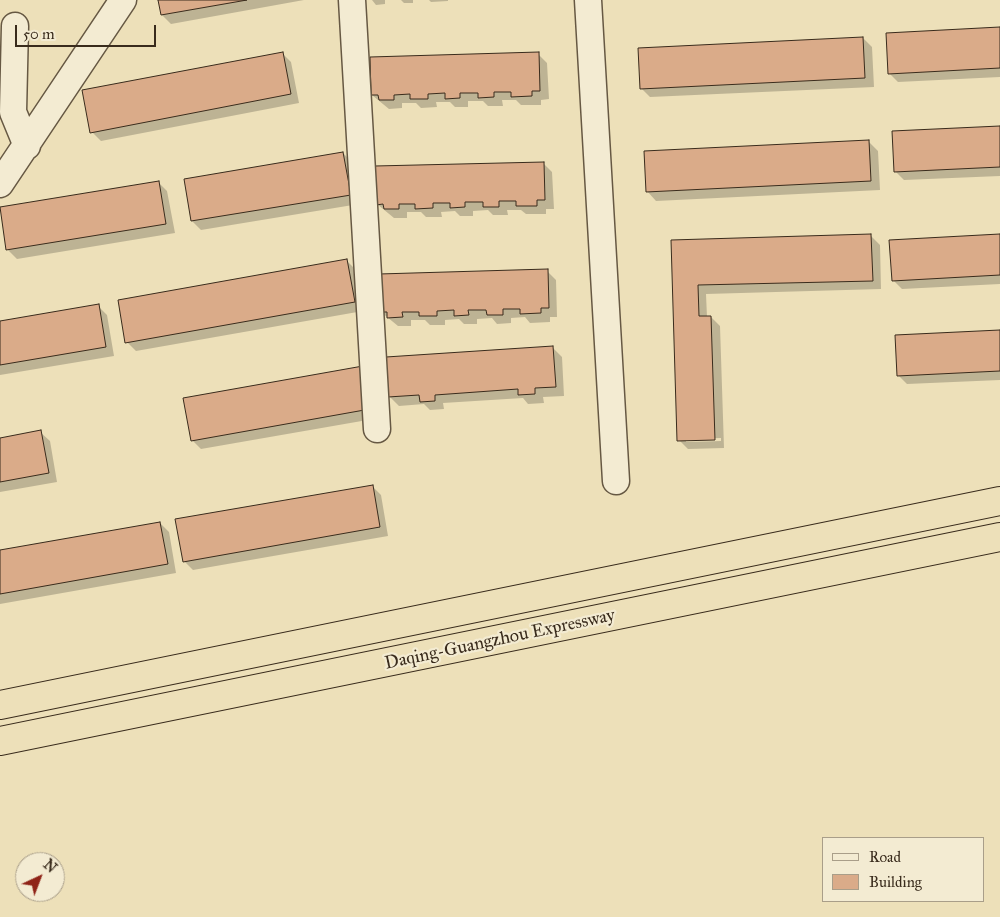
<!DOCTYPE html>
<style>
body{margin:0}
#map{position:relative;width:1000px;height:917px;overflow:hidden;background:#ede0b9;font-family:"IM FELL Great Primer",serif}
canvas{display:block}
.legend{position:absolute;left:822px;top:837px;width:162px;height:65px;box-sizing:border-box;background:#f3ebd2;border:1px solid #a99e89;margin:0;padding:6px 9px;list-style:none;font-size:15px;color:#392b1c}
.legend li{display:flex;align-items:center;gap:10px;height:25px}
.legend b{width:25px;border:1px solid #a99e89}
.north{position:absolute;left:15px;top:852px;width:50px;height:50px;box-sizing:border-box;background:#f3ebd2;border:1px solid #a99e89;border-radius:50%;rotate:43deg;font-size:14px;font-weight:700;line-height:20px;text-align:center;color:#392b1c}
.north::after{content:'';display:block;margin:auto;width:18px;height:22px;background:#8f2418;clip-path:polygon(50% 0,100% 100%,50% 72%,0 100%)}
.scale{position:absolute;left:15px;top:25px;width:141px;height:22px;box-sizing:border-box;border:2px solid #392b1c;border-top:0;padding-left:6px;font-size:15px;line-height:18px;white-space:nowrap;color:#392b1c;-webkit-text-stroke:4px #f3ebd2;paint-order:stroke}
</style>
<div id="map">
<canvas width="1000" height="917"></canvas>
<ul class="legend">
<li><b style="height:6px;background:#f3ebd2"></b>Road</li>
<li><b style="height:14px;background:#daab89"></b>Building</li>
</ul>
<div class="north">N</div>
<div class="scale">50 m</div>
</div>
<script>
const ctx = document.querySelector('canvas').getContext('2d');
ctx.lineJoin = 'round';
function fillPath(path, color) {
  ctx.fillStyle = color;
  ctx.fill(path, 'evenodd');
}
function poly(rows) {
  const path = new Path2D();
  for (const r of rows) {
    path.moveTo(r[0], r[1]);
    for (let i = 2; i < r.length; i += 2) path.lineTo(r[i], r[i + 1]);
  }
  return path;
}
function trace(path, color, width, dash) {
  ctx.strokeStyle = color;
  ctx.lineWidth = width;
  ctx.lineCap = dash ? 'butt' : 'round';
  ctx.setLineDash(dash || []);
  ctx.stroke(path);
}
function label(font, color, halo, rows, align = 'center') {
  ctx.font = font + ' "IM FELL Great Primer",serif';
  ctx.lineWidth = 4.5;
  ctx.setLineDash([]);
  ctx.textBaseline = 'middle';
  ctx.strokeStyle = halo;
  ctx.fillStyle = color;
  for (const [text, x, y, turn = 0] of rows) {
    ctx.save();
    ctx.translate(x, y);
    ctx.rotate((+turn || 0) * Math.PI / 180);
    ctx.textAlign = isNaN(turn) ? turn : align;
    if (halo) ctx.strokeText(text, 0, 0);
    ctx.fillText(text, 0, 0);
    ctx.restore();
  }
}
fillPath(poly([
 [160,0,304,0,171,24,162,15],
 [372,0,385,0,385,4,376,5],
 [401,0,413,0,413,3,404,3],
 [429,0,448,0,448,1,431,2],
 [1000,29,1000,77,898,82,889,73],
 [863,38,872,47,874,87,650,97,641,88],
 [282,53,291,62,299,103,101,141,92,132],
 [538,54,547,63,549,99,541,100,541,105,521,105,516,100,502,100,503,106,488,106,483,101,468,101,468,107,455,107,450,102,436,102,437,107,421,108,416,103,402,103,402,108,389,109,372,95],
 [1000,127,1000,176,904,180,895,171],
 [869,142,878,151,880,190,656,201,647,191],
 [343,153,352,162,359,204,201,230,192,221],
 [543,163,552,172,554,209,546,209,546,214,526,214,521,210,507,210,508,215,493,215,488,210,473,211,473,216,460,216,455,211,441,212,442,217,426,217,421,212,407,212,407,218,394,218,377,204],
 [158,182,167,191,175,233,17,259,8,250],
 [1000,235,1000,284,902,289,893,280],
 [871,236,880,245,881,289,706,294,707,317,711,317,720,326,724,448,688,449,679,440,672,241],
 [721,438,721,441,686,442,686,439],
 [347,261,356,270,363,311,136,351,127,342],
 [547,271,556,280,557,317,550,317,550,322,530,323,525,317,511,318,511,323,497,324,492,318,477,319,477,324,464,324,459,319,445,320,445,325,430,325,425,320,411,320,411,326,398,326,381,312],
 [98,306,107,315,114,356,0,375,0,323],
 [1000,331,1000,380,907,384,898,375],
 [553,348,562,357,564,396,543,397,544,403,528,404,523,398,443,403,444,409,430,410,424,404,399,406,390,397],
 [362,368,379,418,201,449,192,440],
 [40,432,50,441,57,482,0,492,0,439],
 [372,486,381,495,388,536,193,570,184,561],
 [160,523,169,532,176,573,0,604,0,551]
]), '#0003');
const building = poly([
 [158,0,247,0,161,15,158,0],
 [1000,27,1000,68,888,74,886,33,1000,27],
 [863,37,865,78,640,89,638,48,863,37],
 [283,52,291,94,90,133,82,90,283,52],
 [539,52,540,91,532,91,532,96,511,97,511,92,494,92,494,97,478,98,478,93,460,93,460,98,445,99,445,93,428,94,428,99,410,99,410,94,394,95,394,100,379,100,378,95,371,95,370,57,539,52],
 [1000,126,1000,167,894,172,892,131,1000,126],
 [869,140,871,181,646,192,644,151,869,140],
 [343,152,351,195,191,221,184,179,343,152],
 [544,162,545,200,537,200,537,206,516,206,516,201,499,201,499,207,483,207,483,202,465,202,465,207,450,208,450,203,433,203,433,208,415,209,415,204,399,204,399,209,384,209,383,204,376,205,375,166,544,162],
 [159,181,166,224,6,250,0,207,159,181],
 [871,234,873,281,698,285,699,316,711,316,715,440,677,441,671,240,871,234],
 [1000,234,1000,275,892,281,889,240,1000,234],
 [347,259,355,302,125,343,118,300,347,259],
 [548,269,549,308,541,308,541,313,520,314,520,309,503,309,503,315,487,315,486,310,468,310,469,315,454,316,454,310,437,311,437,316,419,316,419,312,402,312,403,317,387,318,387,312,380,312,379,274,548,269],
 [99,304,106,347,0,365,0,321,99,304],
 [1000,330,1000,371,897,376,895,335,1000,330],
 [553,346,556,387,535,388,535,394,518,395,518,389,435,395,435,401,420,402,419,395,388,397,386,357,553,346],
 [363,366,370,409,191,441,183,398,363,366],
 [41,430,49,473,0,482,0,438,41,430],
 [373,485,380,527,183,562,175,519,373,485],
 [160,522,168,564,0,594,0,550,160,522]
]);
fillPath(building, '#daab89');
trace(building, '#392b1c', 1);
const minor = poly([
 [352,0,377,429],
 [588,0,616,481],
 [15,26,13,112,27,146],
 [0,184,123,0]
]);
const highway = poly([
 [0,705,1000,501],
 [0,741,1000,537]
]);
trace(minor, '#665843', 29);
trace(highway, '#392b1c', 30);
trace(minor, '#f3ebd2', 26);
trace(highway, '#ede0b9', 28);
label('18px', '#392b1c', '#f3ebd2', [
 ["Daqing-Guangzhou Expressway",500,640,-12]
]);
</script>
